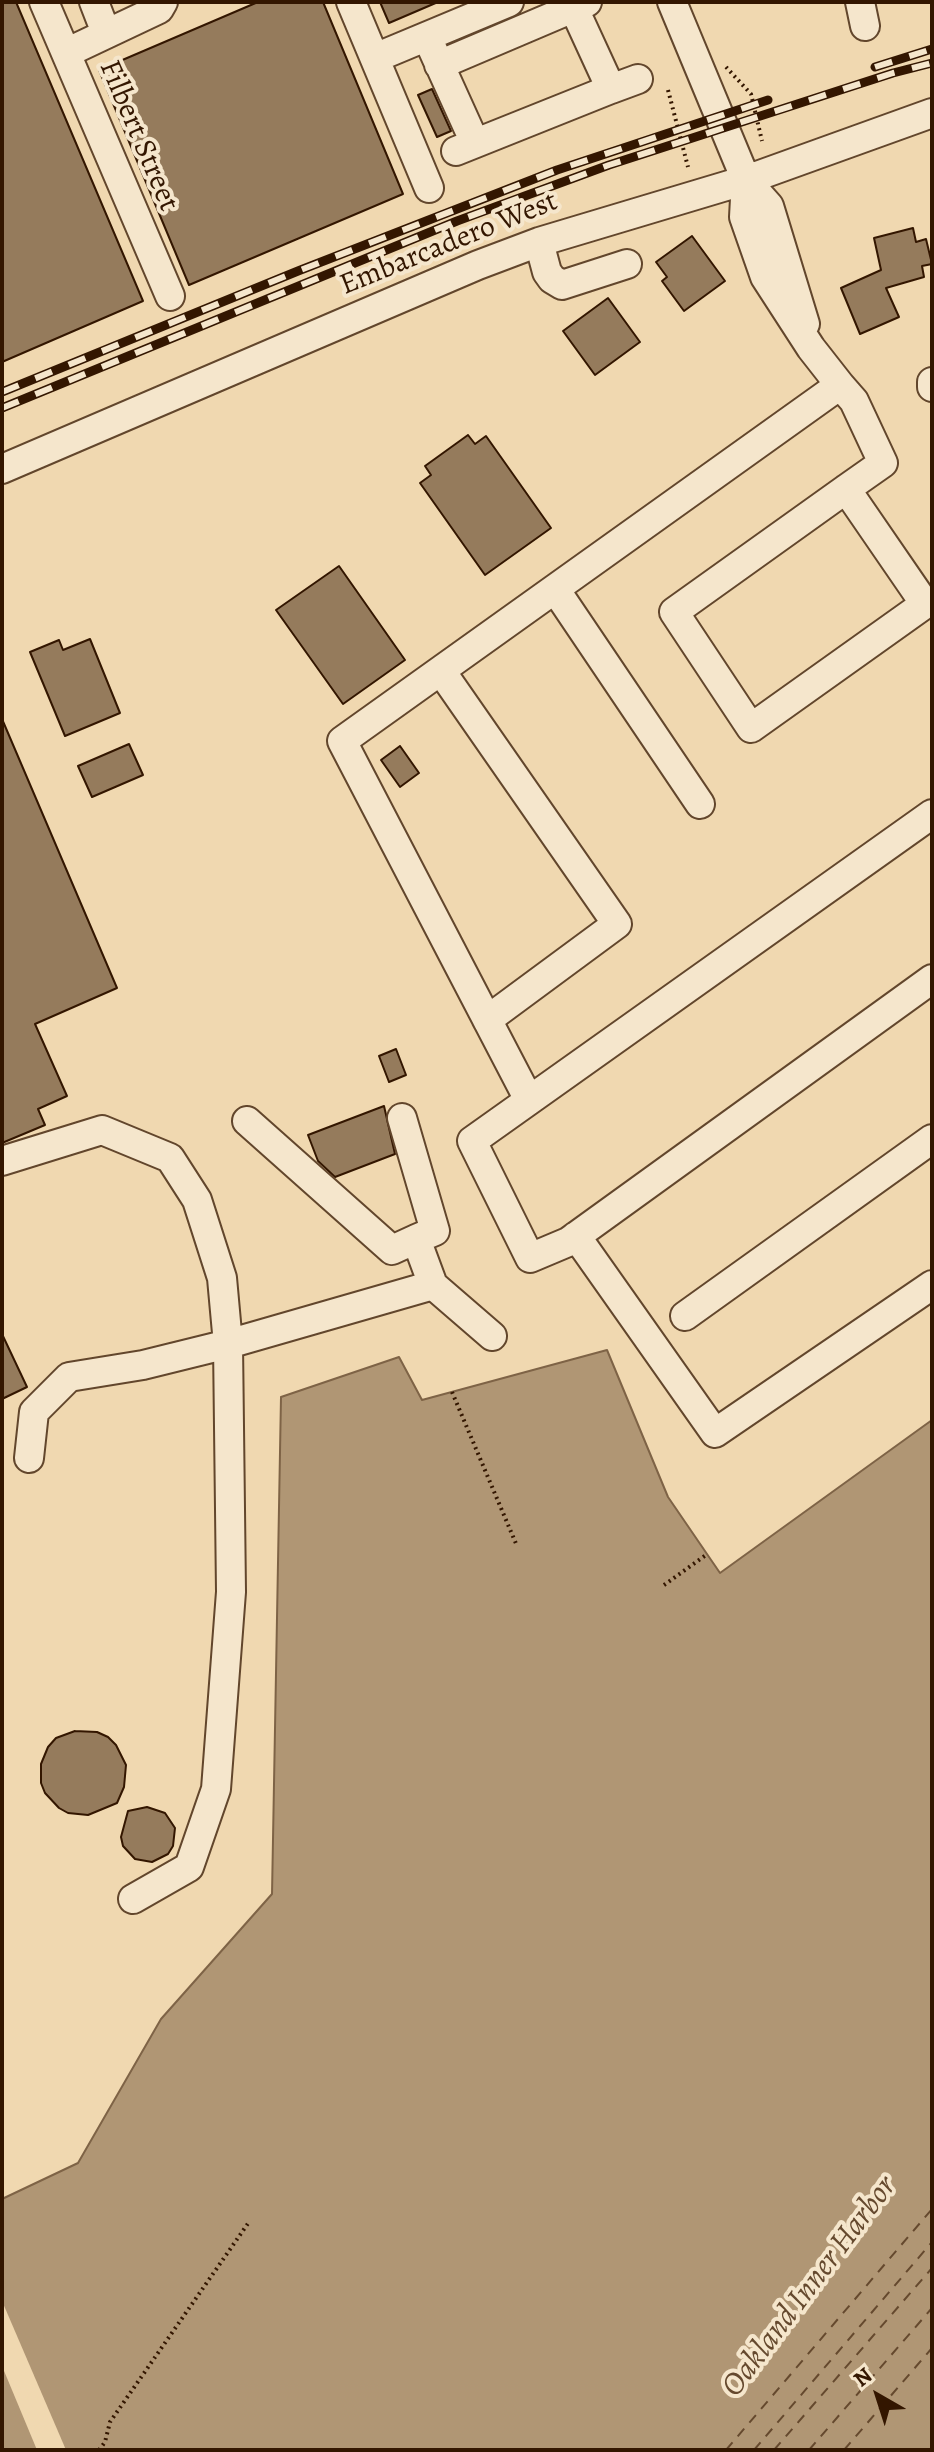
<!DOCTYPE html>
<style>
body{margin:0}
#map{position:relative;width:934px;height:2452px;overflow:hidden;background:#f0d8b0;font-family:Alegreya,serif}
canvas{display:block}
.frame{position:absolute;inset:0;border:4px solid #331600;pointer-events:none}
.north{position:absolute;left:838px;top:2356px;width:80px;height:80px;-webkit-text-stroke:6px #f5e6cc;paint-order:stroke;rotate:321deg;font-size:22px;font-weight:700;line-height:32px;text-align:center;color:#331600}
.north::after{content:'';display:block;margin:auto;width:28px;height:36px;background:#331600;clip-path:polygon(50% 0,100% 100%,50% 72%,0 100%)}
</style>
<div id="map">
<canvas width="934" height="2452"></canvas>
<div class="frame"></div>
<div class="north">N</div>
</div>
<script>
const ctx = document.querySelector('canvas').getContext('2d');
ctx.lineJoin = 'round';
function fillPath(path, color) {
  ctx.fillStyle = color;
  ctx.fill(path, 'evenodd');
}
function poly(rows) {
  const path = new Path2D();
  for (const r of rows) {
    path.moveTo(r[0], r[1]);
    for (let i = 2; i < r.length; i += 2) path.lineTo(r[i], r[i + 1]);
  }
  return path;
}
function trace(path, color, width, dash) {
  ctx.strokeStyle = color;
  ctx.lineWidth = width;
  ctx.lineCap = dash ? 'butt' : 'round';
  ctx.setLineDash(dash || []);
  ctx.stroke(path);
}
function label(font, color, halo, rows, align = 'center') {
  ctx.font = font + ' Alegreya,serif';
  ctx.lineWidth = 8;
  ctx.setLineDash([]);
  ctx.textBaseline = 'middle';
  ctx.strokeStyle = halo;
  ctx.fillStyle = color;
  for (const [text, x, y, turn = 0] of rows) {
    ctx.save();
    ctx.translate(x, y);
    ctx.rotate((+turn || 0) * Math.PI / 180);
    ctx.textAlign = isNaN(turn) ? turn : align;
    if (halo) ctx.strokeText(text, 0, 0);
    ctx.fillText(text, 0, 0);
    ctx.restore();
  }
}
const water = poly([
 [607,1350,668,1497,720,1573,932,1420,932,2450,2,2450,2,2199,78,2163,161,2019,272,1894,281,1397,399,1357,422,1400,607,1350]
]);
fillPath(water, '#b09674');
trace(water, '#7e6346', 2);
fillPath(poly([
 [2,2301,66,2450,37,2450,2,2366]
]), '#f0d8b0');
trace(poly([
 [726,2450,932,2209],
 [754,2450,932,2242],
 [774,2450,932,2268],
 [809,2450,932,2308],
 [844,2450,932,2348]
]), '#65492e', 2, [10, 8]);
const building = poly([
 [2,2,16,2,143,301,2,362,2,2],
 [258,2,323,2,403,194,189,285,99,70,258,2],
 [380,2,438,2,389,23,380,2],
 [432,89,451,131,437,137,418,95,432,89],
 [913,228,916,242,926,239,932,264,922,266,924,277,886,288,899,317,860,334,841,288,881,270,874,238,913,228],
 [692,236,725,281,684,311,662,281,667,277,656,262,692,236],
 [608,298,640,342,595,375,563,331,608,298],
 [468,435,475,444,486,436,551,528,485,575,420,483,431,475,425,466,468,435],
 [339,566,405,660,343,704,276,610,339,566],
 [90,639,120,713,65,736,30,652,59,640,63,650,90,639],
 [2,719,117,988,35,1024,67,1096,38,1109,45,1125,2,1143,2,719],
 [129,744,143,775,92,797,78,766,129,744],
 [400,746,419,773,400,787,381,760,400,746],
 [396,1049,406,1075,389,1082,379,1056,396,1049],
 [384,1106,395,1154,335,1177,318,1161,308,1135,384,1106],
 [2,1334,27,1387,2,1399,2,1334],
 [75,1731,97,1732,108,1737,116,1745,126,1765,124,1787,117,1803,88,1815,68,1813,59,1808,45,1793,41,1783,41,1764,48,1747,56,1738,75,1731],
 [147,1807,165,1813,175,1828,173,1846,168,1854,152,1862,135,1859,123,1846,121,1837,128,1811,147,1807]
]);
fillPath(building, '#957b5c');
trace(building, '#331600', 2);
const minor = poly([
 [44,2,170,296],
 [94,2,106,33],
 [351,2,429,188],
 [672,2,746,180,769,206,805,324],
 [860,2,865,26],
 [432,48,475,143],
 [66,53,159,9,163,2],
 [375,58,509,2],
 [439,65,587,2],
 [611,89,638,79],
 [456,151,611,89,571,2],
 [539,242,547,272,552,279,562,285,627,264],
 [932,382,932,387],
 [840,385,854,401,883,463,846,489,674,612,751,728,925,604,846,489],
 [2,469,478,265,539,242,746,180,932,113],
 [555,589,700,804],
 [441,671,617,924,487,1020],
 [932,814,472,1141,530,1258,568,1242,932,979],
 [529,1100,342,741,840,385,811,348,765,277,744,217,746,180],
 [402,1118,435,1231,416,1239],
 [247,1121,392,1250,416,1239,433,1285],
 [2,1161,102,1130,170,1158,197,1200,222,1278,228,1344,143,1365,69,1377,34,1412,29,1458],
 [576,1236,715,1433,932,1285],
 [685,1316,932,1139],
 [133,1899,189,1867,216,1789,231,1592,228,1344,433,1285,492,1336]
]);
trace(minor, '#62462c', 32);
trace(poly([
 [726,67,751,94,762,141],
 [668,90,688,167],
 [452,1392,517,1546],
 [664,1585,706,1555],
 [99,2450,105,2442,110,2422,249,2222]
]), '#331600', 4, [2, 4]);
trace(minor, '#f5e6cc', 28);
const rail = poly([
 [875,67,932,49],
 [2,392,298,271,557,170,768,100],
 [2,408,457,221,609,165,893,73,932,63]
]);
trace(rail, '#331600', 9);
trace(rail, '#f5e6cc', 6, [18]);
label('30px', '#331600', '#f5e6cc', [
 ["Filbert Street",138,136,67],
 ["Embarcadero West",449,244,-22]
]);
label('italic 32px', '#65492e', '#f5e6cc', [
 ["Oakland Inner Harbor",810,2287,-53]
]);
</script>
